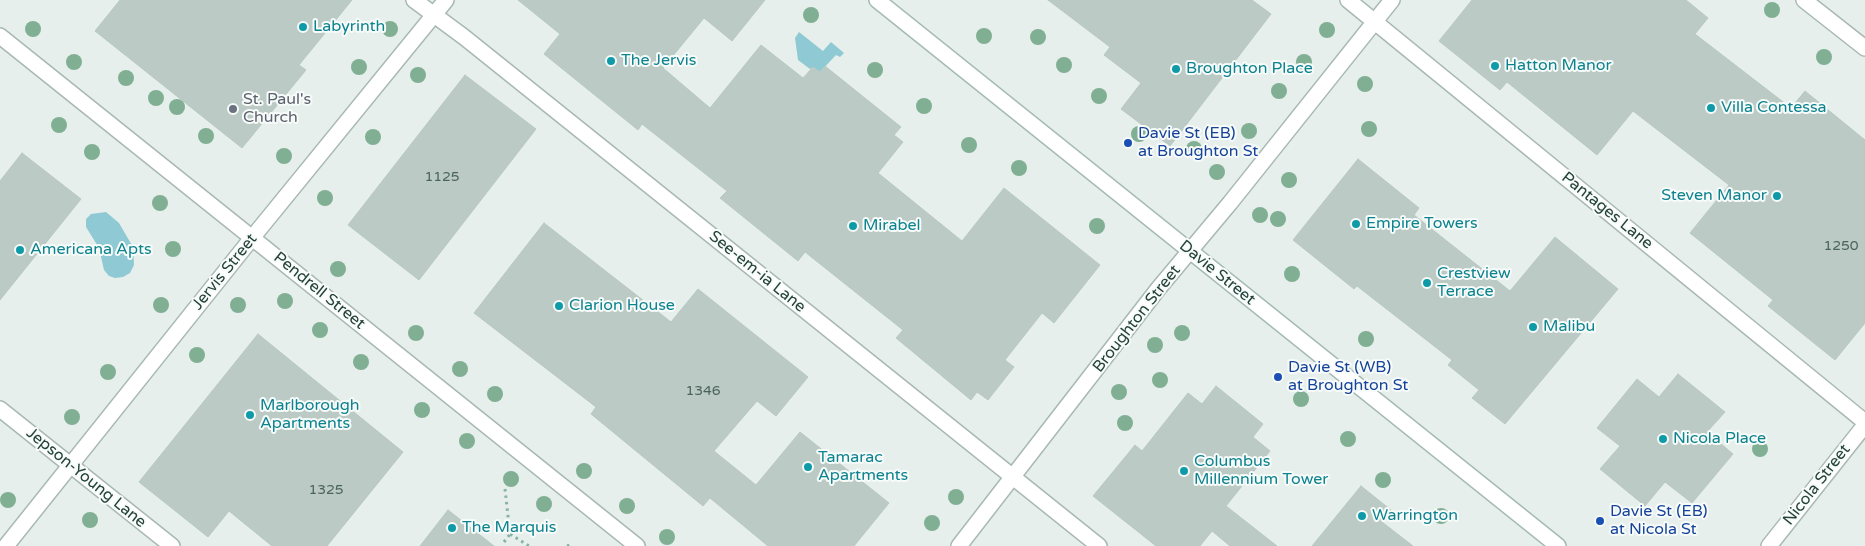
<!DOCTYPE html>
<style>
body{margin:0}
canvas{display:block;background:#e6efeb}
</style>
<canvas width="1865" height="546"></canvas>
<script>
const ctx = document.querySelector('canvas').getContext('2d');
ctx.lineJoin = 'round';
function fillPath(path, color) {
  ctx.fillStyle = color;
  ctx.fill(path, 'evenodd');
}
function poly(rows) {
  const path = new Path2D();
  for (const r of rows) {
    path.moveTo(r[0], r[1]);
    for (let i = 2; i < r.length; i += 2) path.lineTo(r[i], r[i + 1]);
  }
  return path;
}
function trace(path, color, width, dash) {
  ctx.strokeStyle = color;
  ctx.lineWidth = width;
  ctx.lineCap = dash ? 'butt' : 'round';
  ctx.setLineDash(dash || []);
  ctx.stroke(path);
}
function label(font, color, halo, rows, align = 'center') {
  ctx.font = font + ' "Varela Round",sans-serif';
  ctx.lineWidth = 4;
  ctx.setLineDash([]);
  ctx.textBaseline = 'middle';
  ctx.strokeStyle = halo;
  ctx.fillStyle = color;
  for (const [text, x, y, turn = 0] of rows) {
    ctx.save();
    ctx.translate(x, y);
    ctx.rotate((+turn || 0) * Math.PI / 180);
    ctx.textAlign = isNaN(turn) ? turn : align;
    if (halo) ctx.strokeText(text, 0, 0);
    ctx.fillText(text, 0, 0);
    ctx.restore();
  }
}
fillPath(poly([
 [799,32,823,51,831,42,844,53,840,57,836,55,820,72,813,67,810,69,798,60,795,38],
 [106,212,119,223,133,247,134,265,130,273,123,277,115,278,109,276,104,270,99,248,86,227,86,219,91,214]
]), '#8ec9d4');
const building = poly([
 [120,0,352,0,299,65,306,70,242,148,95,31,120,0],
 [518,0,765,0,732,41,704,18,663,68,710,108,761,45,803,78,813,67,820,72,825,66,901,127,894,135,903,142,878,173,962,241,1004,188,1100,265,1054,323,1042,313,1005,360,1014,367,988,400,977,392,971,400,896,338,903,330,805,252,798,261,720,198,727,191,642,124,638,130,544,54,560,34,518,0],
 [1048,0,1252,0,1271,14,1170,146,1121,109,1141,83,1104,55,1110,47,1048,0],
 [1472,0,1686,0,1708,18,1695,34,1791,108,1805,91,1865,140,1865,323,1835,360,1768,306,1773,300,1690,233,1729,185,1633,111,1597,155,1507,82,1500,90,1439,41,1472,0],
 [465,75,536,129,419,280,348,225,465,75],
 [22,153,81,199,0,300,0,181,22,153],
 [1358,159,1419,208,1414,215,1510,291,1555,237,1618,289,1505,424,1472,398,1479,390,1448,365,1452,360,1357,286,1354,289,1293,240,1358,159],
 [544,223,671,322,698,289,808,377,776,416,757,401,714,451,756,485,800,432,889,503,854,546,768,546,710,498,703,506,591,414,596,407,474,313,544,223],
 [258,334,403,452,327,546,272,546,229,511,208,537,139,482,258,334],
 [1678,374,1725,412,1707,432,1733,454,1692,503,1665,482,1645,506,1600,469,1620,446,1597,428,1637,379,1659,397,1678,374],
 [1216,386,1263,424,1253,437,1270,451,1226,506,1277,546,1230,546,1212,531,1200,546,1156,546,1093,496,1135,445,1142,451,1188,393,1202,404,1216,386],
 [1361,486,1391,510,1382,522,1413,546,1312,546,1361,486],
 [448,510,494,546,420,546,448,510]
]);
fillPath(building, '#bbcac4');
trace(building, '#b8c9c2', 1);
const lane = poly([
 [414,0,464,37,1099,546],
 [1348,0,1865,422],
 [0,409,172,546]
]);
const street = poly([
 [1804,0,1865,48],
 [0,36,637,546],
 [6,546,252,238,446,0],
 [959,546,1158,289,1230,203,1392,0],
 [1769,546,1865,425]
]);
const secondary = poly([
 [877,0,1558,546]
]);
trace(lane, '#a8b8b2', 18);
trace(street, '#a8b8b2', 18);
trace(secondary, '#a4bbb3', 18);
trace(poly([
 [505,489,510,534,529,546],
 [504,542,510,534],
 [567,546,573,544]
]), '#86b3a5', 3, [2.5, 4]);
trace(lane, '#fff', 15);
trace(street, '#fff', 15);
trace(secondary, '#fff', 15);
ctx.fillStyle = '#80af93';
for (const [x, y] of [
 [1772,10],
 [811,15],
 [33,29],
 [390,29],
 [1327,30],
 [984,36],
 [1038,37],
 [1824,57],
 [74,62],
 [1304,62],
 [1064,65],
 [359,67],
 [875,70],
 [418,75],
 [126,78],
 [1365,84],
 [1279,91],
 [1099,96],
 [156,98],
 [924,106],
 [177,107],
 [59,125],
 [1369,129],
 [1249,131],
 [1139,134],
 [206,136],
 [373,137],
 [969,145],
 [1194,149],
 [92,152],
 [284,156],
 [1019,168],
 [1217,172],
 [1289,180],
 [325,198],
 [160,203],
 [1260,215],
 [1278,219],
 [1097,226],
 [173,249],
 [338,269],
 [1292,274],
 [285,301],
 [161,305],
 [238,305],
 [320,330],
 [416,333],
 [1182,333],
 [1366,339],
 [1155,345],
 [197,355],
 [361,362],
 [460,369],
 [108,372],
 [1160,380],
 [1119,392],
 [495,394],
 [1301,399],
 [422,410],
 [72,417],
 [1125,423],
 [1348,439],
 [467,441],
 [1760,449],
 [584,471],
 [511,479],
 [1383,480],
 [956,497],
 [8,500],
 [544,504],
 [627,506],
 [1441,516],
 [90,520],
 [932,523],
 [667,537]
]) {
  ctx.beginPath();
  ctx.arc(x, y, 8, 0, 2 * Math.PI);
  ctx.fill();
}
for (const [x, y, r, color] of [
 [303,27,5,"#0f9aa8"],
 [611,61,5,"#0f9aa8"],
 [1495,66,5,"#0f9aa8"],
 [1176,69,5,"#0f9aa8"],
 [1711,108,5,"#0f9aa8"],
 [233,109,5,"#6b7280"],
 [1128,143,5,"#1a4fb4"],
 [1777,196,5,"#0f9aa8"],
 [1356,224,5,"#0f9aa8"],
 [853,226,5,"#0f9aa8"],
 [20,250,5,"#0f9aa8"],
 [1427,283,5,"#0f9aa8"],
 [559,306,5,"#0f9aa8"],
 [1533,327,5,"#0f9aa8"],
 [1278,377,5,"#1a4fb4"],
 [250,415,5,"#0f9aa8"],
 [1663,439,5,"#0f9aa8"],
 [808,467,5,"#0f9aa8"],
 [1184,471,5,"#0f9aa8"],
 [1362,516,5,"#0f9aa8"],
 [1600,521,5,"#1a4fb4"],
 [452,528,5,"#0f9aa8"]
]) {
  const dot = new Path2D();
  dot.arc(x, y, r, 0, 2 * Math.PI);
  ctx.fillStyle = color;
  ctx.fill(dot);
  trace(dot, '#f7fbf9', 2);
}
label('14px', '#4a645c', null, [
 ["1125",442,177],
 ["1250",1841,246],
 ["1346",703,391],
 ["1325",326,490]
]);
label('16px', '#0d838f', '#f7fbf9', [
 ["Labyrinth",313,27],
 ["The Jervis",621,61],
 ["Hatton Manor",1505,66],
 ["Broughton Place",1186,69],
 ["Villa Contessa",1721,108],
 ["Steven Manor",1767,196,"right"],
 ["Empire Towers",1366,224],
 ["Mirabel",863,226],
 ["Americana Apts",30,250],
 ["Crestview",1437,274],
 ["Terrace",1437,292],
 ["Clarion House",569,306],
 ["Malibu",1543,327],
 ["Marlborough",260,406],
 ["Apartments",260,424],
 ["Nicola Place",1673,439],
 ["Tamarac",818,458],
 ["Apartments",818,476],
 ["Columbus",1194,462],
 ["Millennium Tower",1194,480],
 ["Warrington",1372,516],
 ["The Marquis",462,528]
], 'left');
label('16px', '#5b616d', '#f7fbf9', [
 ["St. Paul's",243,100],
 ["Church",243,118]
], 'left');
label('16px', '#164399', '#f7fbf9', [
 ["Davie St (EB)",1138,134],
 ["at Broughton St",1138,152],
 ["Davie St (WB)",1288,368],
 ["at Broughton St",1288,386],
 ["Davie St (EB)",1610,512],
 ["at Nicola St",1610,530]
], 'left');
label('16px', '#24423a', '#f7fbf9', [
 ["Pantages Lane",1607,211,39],
 ["Jervis Street",225,272,-51],
 ["See-em-ia Lane",757,272,39],
 ["Davie Street",1217,273,39],
 ["Pendrell Street",319,291,39],
 ["Broughton Street",1137,319,-52],
 ["Jepson-Young Lane",86,478,39],
 ["Nicola Street",1817,485,-52]
]);
</script>
